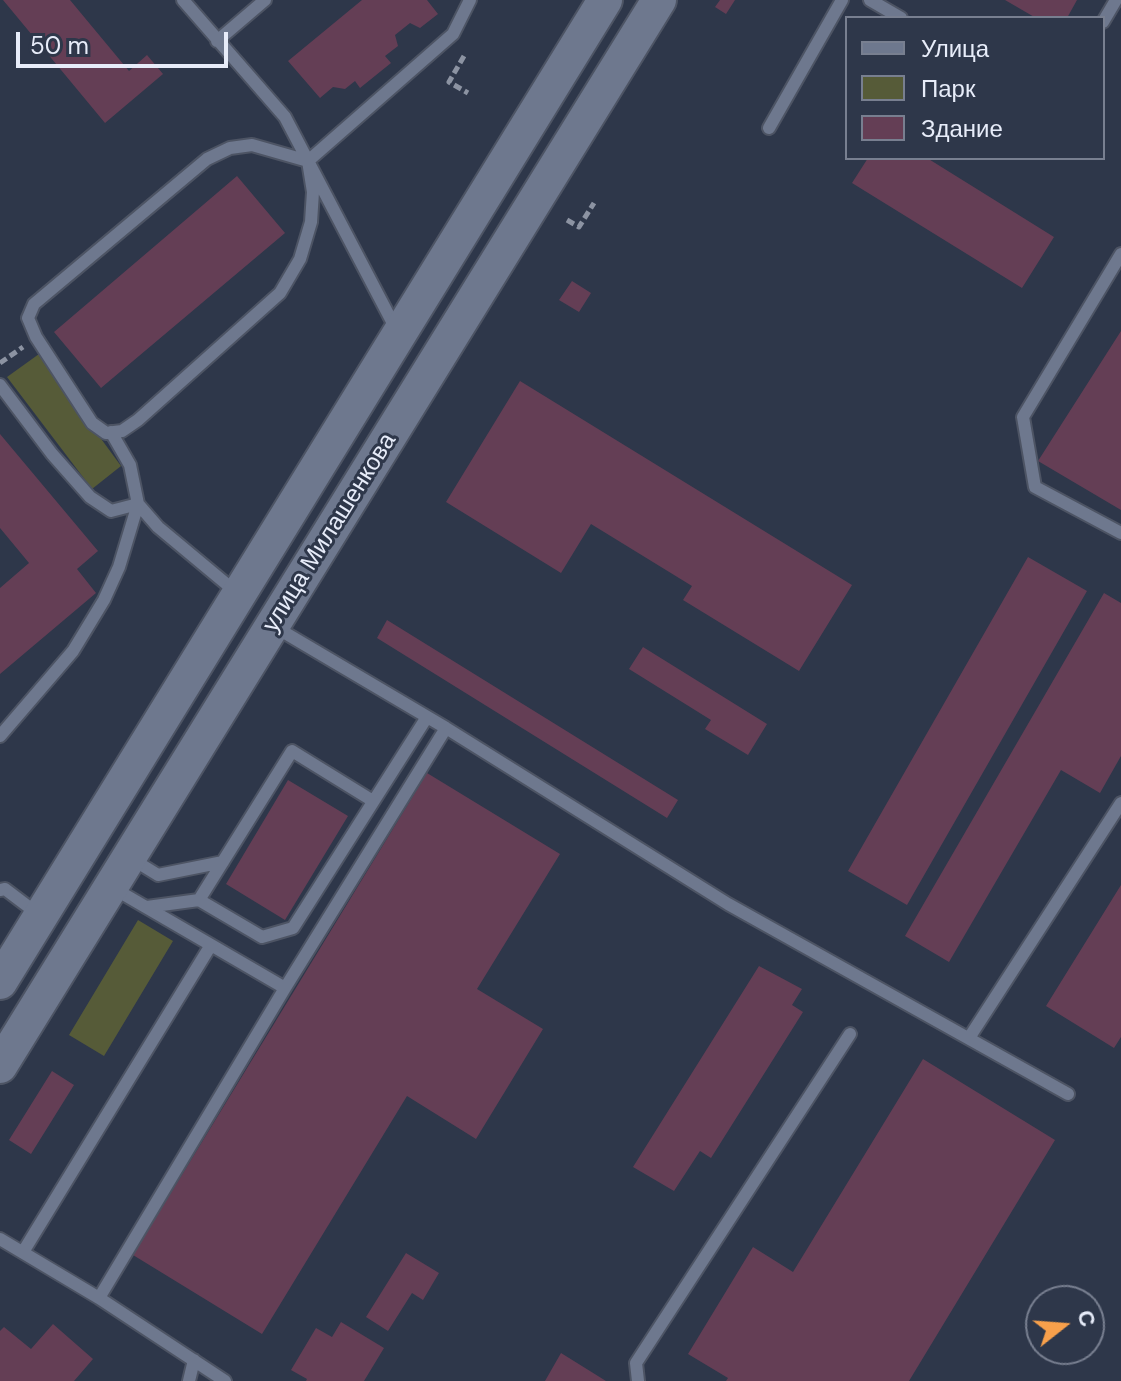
<!DOCTYPE html>
<meta charset="utf-8">
<style>
body{margin:0}
#map{position:relative;width:1121px;height:1381px;overflow:hidden;background:#2e374a;font-family:"DM Sans",sans-serif}
canvas{display:block}
.legend{position:absolute;left:845px;top:16px;width:260px;height:144px;box-sizing:border-box;background:#2e374a;border:2px solid #787f90;margin:0;padding:10px 14px;list-style:none;font-size:24px;color:#e7ecf9}
.legend li{display:flex;align-items:center;gap:16px;height:40px}
.legend b{width:40px;border:2px solid #787f90}
.north{position:absolute;left:1025px;top:1285px;width:80px;height:80px;box-sizing:border-box;background:#2e374a;border:2px solid #787f90;border-radius:50%;rotate:73deg;font-size:22px;font-weight:700;line-height:32px;text-align:center;color:#e7ecf9}
.north::after{content:'';display:block;margin:auto;width:28px;height:36px;background:#f8a04b;clip-path:polygon(50% 0,100% 100%,50% 72%,0 100%)}
.scale{position:absolute;left:16px;top:32px;width:212px;height:36px;box-sizing:border-box;border:4px solid #e7ecf9;border-top:0;padding-left:10px;font-size:24px;line-height:28px;white-space:nowrap;color:#e7ecf9;-webkit-text-stroke:6px #2e374a;paint-order:stroke}
</style>
<div id="map">
<canvas width="1121" height="1381"></canvas>
<ul class="legend">
<li><b style="height:10px;background:#6e788e"></b>Улица</li>
<li><b style="height:22px;background:#565b38"></b>Парк</li>
<li><b style="height:22px;background:#643e55"></b>Здание</li>
</ul>
<div class="north">С</div>
<div class="scale">50 m</div>
</div>
<script>
const ctx = document.querySelector('canvas').getContext('2d');
ctx.lineJoin = 'round';
function fillPath(path, color) {
  ctx.fillStyle = color;
  ctx.fill(path, 'evenodd');
}
function poly(rows) {
  const path = new Path2D();
  for (const r of rows) {
    path.moveTo(r[0], r[1]);
    for (let i = 2; i < r.length; i += 2) path.lineTo(r[i], r[i + 1]);
  }
  return path;
}
function trace(path, color, width, dash) {
  ctx.strokeStyle = color;
  ctx.lineWidth = width;
  ctx.lineCap = dash ? 'butt' : 'round';
  ctx.setLineDash(dash || []);
  ctx.stroke(path);
}
function label(font, color, halo, rows, align = 'center') {
  ctx.font = font + ' "DM Sans",sans-serif';
  ctx.lineWidth = 6;
  ctx.setLineDash([]);
  ctx.textBaseline = 'middle';
  ctx.strokeStyle = halo;
  ctx.fillStyle = color;
  for (const [text, x, y, turn = 0] of rows) {
    ctx.save();
    ctx.translate(x, y);
    ctx.rotate((+turn || 0) * Math.PI / 180);
    ctx.textAlign = isNaN(turn) ? turn : align;
    if (halo) ctx.strokeText(text, 0, 0);
    ctx.fillText(text, 0, 0);
    ctx.restore();
  }
}
fillPath(poly([
 [39,354,121,466,92,489,7,377],
 [138,920,173,941,104,1056,69,1035]
]), '#565b38');
fillPath(poly([
 [3,0,70,0,129,71,147,55,163,74,105,123],
 [362,0,427,0,438,14,420,28,410,23,395,35,398,46,385,56,391,63,360,88,355,81,345,89,333,87,320,98,288,61],
 [720,0,735,0,726,14,715,7],
 [1005,0,1077,0,1067,18,1036,18],
 [868,158,927,158,1054,237,1022,288,852,183],
 [237,176,285,233,101,388,54,332],
 [572,281,591,293,579,312,559,300],
 [1121,331,1121,510,1038,461],
 [520,381,852,585,799,671,683,600,692,586,591,524,561,573,446,502],
 [0,434,98,551,77,569,96,593,0,674,0,588,29,563,0,528],
 [1028,557,1087,591,907,905,848,871],
 [1104,593,1121,603,1121,756,1100,793,1061,770,949,962,905,936],
 [387,620,678,800,667,818,377,638],
 [643,647,767,724,748,755,705,729,711,720,629,669],
 [427,773,560,854,477,989,543,1029,476,1139,407,1096,262,1334,133,1255],
 [288,780,348,816,285,920,226,884],
 [1121,885,1121,1037,1114,1048,1046,1006],
 [759,966,802,989,792,1005,803,1012,711,1158,700,1151,674,1191,633,1167],
 [923,1059,1055,1140,909,1381,726,1381,728,1378,688,1354,753,1247,793,1272],
 [52,1071,74,1085,31,1154,9,1140],
 [406,1253,439,1273,423,1300,412,1293,388,1331,366,1317],
 [341,1322,384,1348,364,1381,306,1381,307,1379,291,1370,316,1328,332,1337],
 [53,1324,93,1359,74,1381,0,1381,0,1331,4,1327,31,1349],
 [561,1353,606,1381,545,1381]
]), '#643e55');
const service = poly([
 [183,0,285,117,397,331],
 [870,0,901,18],
 [1103,22,1116,0],
 [217,41,265,0],
 [769,128,842,0],
 [252,145,308,161,313,192,311,222,300,259,280,293,138,420,122,431,106,433,92,423,36,337,28,318,34,304,207,159,230,148,252,145],
 [308,161,453,34,470,0],
 [1121,254,1023,417,1035,487,1121,533],
 [0,385,52,454,90,497,111,511,138,504],
 [111,432,130,465,138,504,158,527,236,592],
 [275,627,446,728,728,904,1068,1094],
 [0,736,73,651,104,600,119,567,138,504],
 [132,859,158,875,223,862],
 [113,888,285,988],
 [0,890,5,889,38,914],
 [199,900,292,751,373,801],
 [147,907,199,900,262,937,293,928,427,717],
 [969,1038,1121,803],
 [0,1239,99,1298,225,1381],
 [23,1252,211,945],
 [99,1298,285,988,446,728],
 [189,1381,194,1360],
 [638,1381,636,1363,850,1034]
]);
const secondary = poly([
 [0,982,605,0],
 [0,1066,659,0]
]);
trace(service, '#4d5464', 16);
trace(secondary, '#4d5464', 38);
trace(poly([
 [464,56,449,82,468,93],
 [567,220,579,227,594,203],
 [0,363,23,347]
]), '#8c93a2', 5, [8, 4]);
trace(service, '#6e788e', 12);
trace(secondary, '#6e788e', 34);
label('24px', '#e7ecf9', '#2e374a', [
 ["улица Милашенкова",330,533,-58]
]);
</script>
